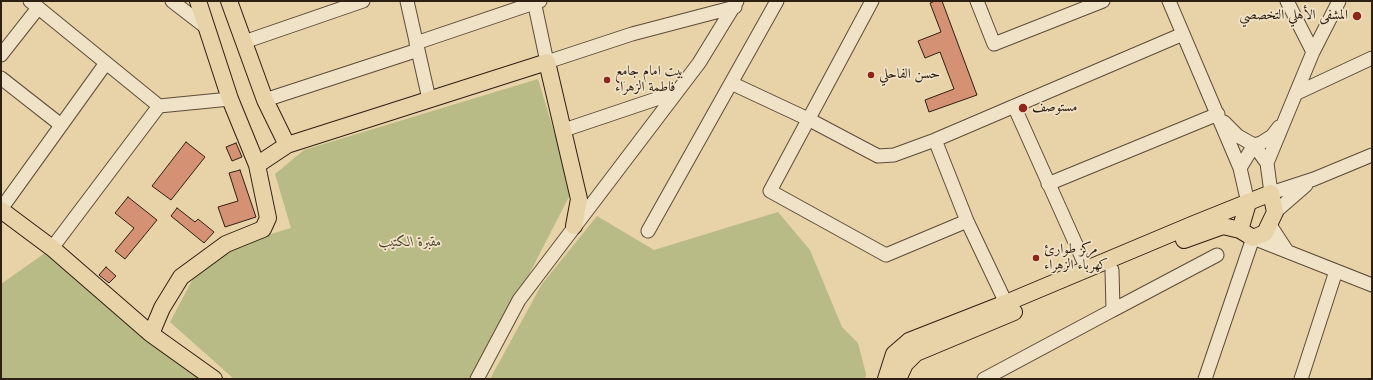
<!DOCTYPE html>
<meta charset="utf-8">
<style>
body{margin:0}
#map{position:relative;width:1373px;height:380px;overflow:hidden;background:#e8d2a7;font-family:Cardo,serif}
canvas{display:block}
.frame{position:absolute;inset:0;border:2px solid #2e1f13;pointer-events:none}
</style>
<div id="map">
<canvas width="1373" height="380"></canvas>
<div class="frame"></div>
</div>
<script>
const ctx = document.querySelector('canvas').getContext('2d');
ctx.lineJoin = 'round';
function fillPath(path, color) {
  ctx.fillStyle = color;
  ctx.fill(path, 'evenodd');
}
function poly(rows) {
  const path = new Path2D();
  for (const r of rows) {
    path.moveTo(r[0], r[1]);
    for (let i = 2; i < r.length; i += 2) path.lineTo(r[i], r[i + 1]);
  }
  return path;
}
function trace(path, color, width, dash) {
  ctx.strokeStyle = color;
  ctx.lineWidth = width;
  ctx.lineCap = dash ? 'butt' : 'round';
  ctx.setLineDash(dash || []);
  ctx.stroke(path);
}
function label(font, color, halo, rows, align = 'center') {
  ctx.font = font + ' Cardo,Amiri,serif';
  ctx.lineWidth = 3.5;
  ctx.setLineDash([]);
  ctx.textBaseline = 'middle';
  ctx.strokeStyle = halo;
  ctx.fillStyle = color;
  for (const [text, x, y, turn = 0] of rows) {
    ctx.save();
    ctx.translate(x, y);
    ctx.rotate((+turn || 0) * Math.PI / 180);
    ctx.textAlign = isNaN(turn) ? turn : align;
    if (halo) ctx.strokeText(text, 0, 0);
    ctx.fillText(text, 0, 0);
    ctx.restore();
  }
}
fillPath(poly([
 [538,79,572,191,475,379,234,379,170,322,195,275,238,244,291,228,275,174,304,150],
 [778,212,810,250,842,327,858,343,866,374,865,379,490,379,542,284,597,216,654,250],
 [52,248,214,379,1,379,1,284]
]), '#b8bb85');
const building = poly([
 [935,1,942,1,977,95,929,112,925,100,954,89,940,52,925,58,918,41,941,32,930,3,935,1],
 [186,142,205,157,171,200,152,186,186,142],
 [236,143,242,157,232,161,226,147,236,143],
 [240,170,256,217,225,227,218,207,238,201,229,173,240,170],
 [128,197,157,220,125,259,115,251,134,228,115,213,128,197],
 [177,208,195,222,198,219,214,232,204,243,171,216,177,208],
 [106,267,116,276,109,283,99,275,106,267]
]);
fillPath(building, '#d59173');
trace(building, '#2e1f13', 1);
const minor = poly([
 [30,1,159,106],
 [172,1,207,28],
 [407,1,429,99],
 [534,1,547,62,632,34,735,7],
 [872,1,770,191,886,255,967,221],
 [977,1,994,44,1103,1],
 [1169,1,1240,168,1248,203],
 [1287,1,1313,52],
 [1339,1,1313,52,1267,163,1271,193,1314,179,1372,155],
 [244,42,363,1],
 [416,43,540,1],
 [1,55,38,8],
 [1,78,61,125],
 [731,83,808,119,878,156,894,155,935,140,1183,34],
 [1297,93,1372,58],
 [265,100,418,50],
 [1014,106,1087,269],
 [1224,122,1238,136,1254,145,1267,163],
 [564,130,674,93],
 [935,140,967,221,1006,303],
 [1240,168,1254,145,1261,143,1272,136,1279,127],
 [1048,184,1218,114],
 [1,209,106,63],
 [1275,212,1306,185],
 [1270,225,1287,251],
 [648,231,777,1],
 [52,248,159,106,230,99],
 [1113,310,1217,255],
 [477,379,519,300,699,63,737,1],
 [984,379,1113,310,1112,270],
 [1205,379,1253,238,1372,285],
 [1301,379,1336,271]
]);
const major = poly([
 [198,1,230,99,257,165],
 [229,1,265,100,287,145],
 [1,210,52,248,151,334,214,379],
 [1184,240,1223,226,1240,230],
 [151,334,162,308,181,277,226,244,263,229,268,218,257,165,287,145,547,62,579,199,574,226],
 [886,379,894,354,909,341,1006,303,1194,224,1271,193,1275,212,1265,233,1253,238,1240,230,1248,203],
 [898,379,905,364,916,353,1014,312]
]);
trace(minor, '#5c4c38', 15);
trace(major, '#2e1f13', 18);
trace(minor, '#f0e2c6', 13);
trace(major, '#e8d2a7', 16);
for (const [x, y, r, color] of [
 [1357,16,5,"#8f2418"],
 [871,75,4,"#8f2418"],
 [607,80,4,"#8f2418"],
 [1023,108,5,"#8f2418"],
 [1036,258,4,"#8f2418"]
]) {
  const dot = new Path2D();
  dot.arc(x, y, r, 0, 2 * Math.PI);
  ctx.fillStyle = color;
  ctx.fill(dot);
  trace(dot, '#f0e2c6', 1.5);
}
label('14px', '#2e1f13', '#f0e2c6', [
 ["المشفى الأهلي التخصصي",1348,16,"right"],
 ["بيت امام جامع",615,72],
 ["فاطمة الزهراء",615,88],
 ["حسن الفاحلي",879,75],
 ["مستوصف",1032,108],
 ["مركز طوارئ",1044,250],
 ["كهرباء الزهراء",1044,266]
], 'left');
label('italic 14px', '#504630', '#f0e2c6', [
 ["مقبرة الكتيب",410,243]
]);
</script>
